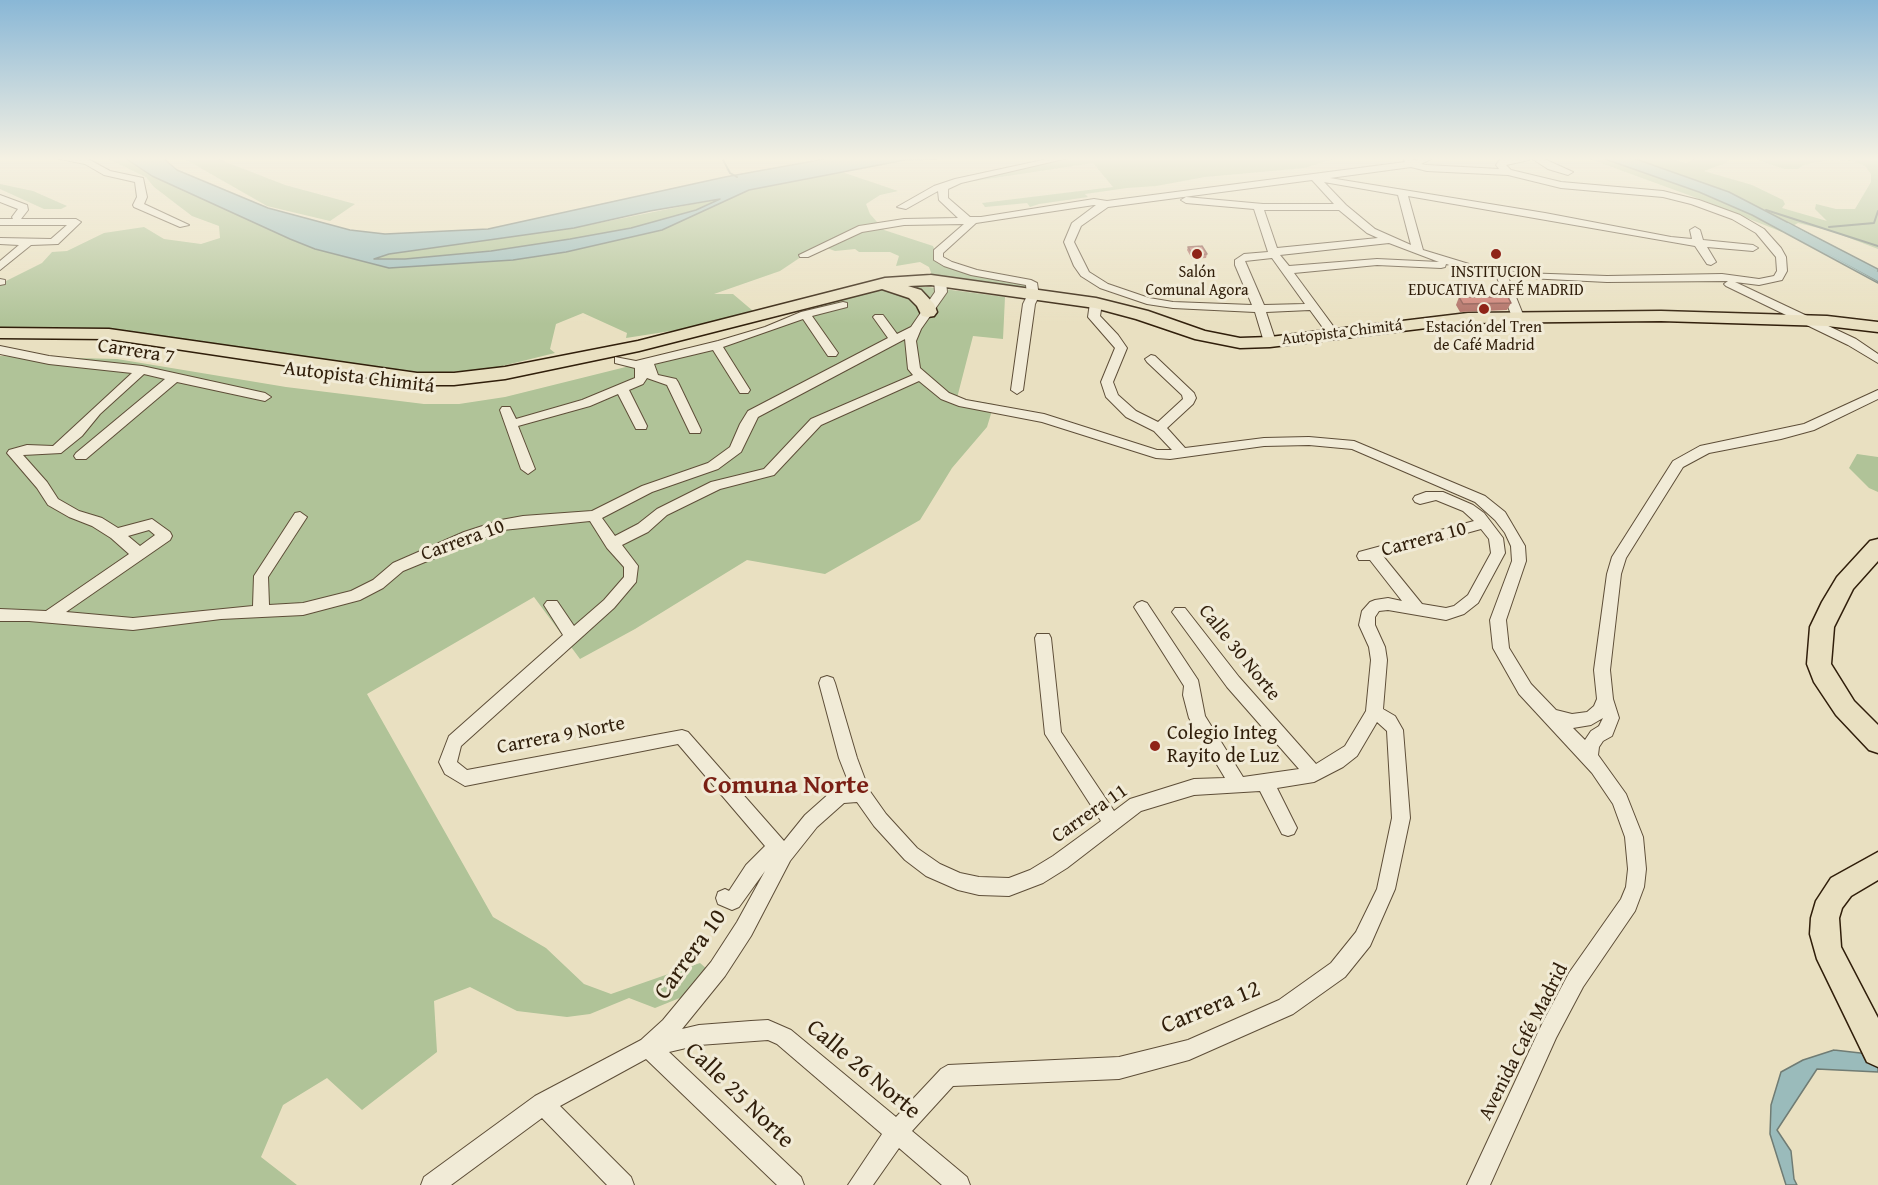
<!DOCTYPE html>
<meta charset="utf-8">
<style>
body{margin:0}
canvas{display:block;background:#e9e0c1}
</style>
<canvas width="1878" height="1185"></canvas>
<script>
const ctx = document.querySelector('canvas').getContext('2d');
ctx.lineJoin = 'round';
function fillPath(path, color) {
  ctx.fillStyle = color;
  ctx.fill(path, 'evenodd');
}
function poly(rows) {
  const path = new Path2D();
  for (const r of rows) {
    path.moveTo(r[0], r[1]);
    for (let i = 2; i < r.length; i += 2) path.lineTo(r[i], r[i + 1]);
  }
  return path;
}
function trace(path, color, width, dash) {
  ctx.strokeStyle = color;
  ctx.lineWidth = width;
  ctx.lineCap = dash ? 'butt' : 'round';
  ctx.setLineDash(dash || []);
  ctx.stroke(path);
}
function label(font, color, halo, rows, align = 'center') {
  ctx.font = font + ' "Gentium Book Plus",serif';
  ctx.lineWidth = 6;
  ctx.setLineDash([]);
  ctx.textBaseline = 'middle';
  ctx.strokeStyle = halo;
  ctx.fillStyle = color;
  for (const [text, x, y, turn = 0] of rows) {
    ctx.save();
    ctx.translate(x, y);
    ctx.rotate((+turn || 0) * Math.PI / 180);
    ctx.textAlign = isNaN(turn) ? turn : align;
    if (halo) ctx.strokeText(text, 0, 0);
    ctx.fillText(text, 0, 0);
    ctx.restore();
  }
}
fillPath(poly([
 [106,158,125,158,152,176,264,227,389,268,513,260,566,252,662,230,749,190,839,171,898,191,880,195,866,204,870,214,884,230,933,246,940,263,1019,281,1046,292,933,278,929,267,920,262,896,266,899,256,890,252,859,252,855,249,835,251,819,245,780,271,714,294,733,294,753,311,690,328,626,338,627,333,583,313,556,324,550,349,555,353,490,369,438,373,394,371,139,334,80,328,0,327,0,284,42,263,52,252,67,251,104,233,144,227,164,239,201,244,220,238,219,226,192,216,154,187,146,177],
 [183,158,216,158,285,185,355,204,330,221,267,206],
 [1070,158,1337,158,1305,168,1205,177,1156,186,1127,188,1085,194,1088,197,1039,204,1030,207,1027,203,985,207,982,203,1113,187,1093,163,941,186],
 [1587,158,1667,158,1687,163,1696,158,1730,158,1726,163,1704,171,1752,185,1783,200,1785,204,1782,208,1827,221,1815,209,1816,204,1836,209,1855,209,1871,182,1871,174,1865,166,1853,161,1829,160,1804,165,1798,169,1784,169,1752,158,1878,158,1878,249,1831,231,1798,223,1782,232,1694,197],
 [0,184,33,191,67,206,61,209,44,209,0,189],
 [723,198,696,210,631,228,570,239,491,251,405,259,372,259,389,254,574,228],
 [884,287,928,287,1005,297,1003,339,973,336,957,398,994,404,987,427,952,468,920,520,825,574,747,560,635,629,580,659,534,597,367,694,493,917,546,948,584,984,611,994,700,963,707,969,692,993,655,1008,629,998,590,1014,567,1017,517,1011,470,987,434,1001,437,1052,362,1110,327,1078,283,1105,261,1157,297,1185,0,1185,0,356,117,359,286,387,424,404,459,404,505,397,670,356,767,328,816,306],
 [1857,454,1878,457,1878,492,1869,488,1849,468]
]), '#b0c398');
const water = poly([
 [125,158,163,158,177,170,268,208,350,230,385,234,488,229,725,177,830,158,959,158,905,160,749,190,662,230,566,252,513,260,389,268,315,249,290,239,152,176,125,158],
 [720,199,696,210,631,228,570,239,491,251,405,259,374,259,389,254,574,228,650,211,720,199],
 [1602,158,1633,158,1729,192,1878,269,1878,273,1812,239,1801,237,1878,281,1878,283,1752,215,1699,192,1602,158],
 [1834,1050,1878,1055,1878,1072,1817,1069,1777,1130,1791,1151,1794,1179,1797,1185,1786,1185,1770,1134,1771,1105,1781,1072,1803,1060,1834,1050]
]);
fillPath(water, '#9abbbb');
trace(water, '#707c74', 1.5);
trace(poly([
 [722,158,730,173,737,177],
 [1766,210,1878,246],
 [1829,227,1874,223,1878,211]
]), '#707c74', 2);
fillPath(poly([
 [1788,223,1878,272,1878,281,1784,230,1782,227,1784,224,1788,223]
]), '#9abbbb');
const minor = poly([
 [55,158,88,159,110,171,143,178,147,197,144,204,189,225,180,227,134,207,133,205,137,197,135,182,104,175,85,164,55,158],
 [1052,158,1068,158,961,183,948,189,948,198,970,217,981,217,1094,199,1107,201,1405,162,1403,158,1411,158,1413,160,1433,158,1421,164,1427,165,1499,169,1496,165,1500,159,1530,158,1529,160,1506,165,1511,170,1561,182,1663,191,1699,200,1740,215,1764,229,1781,248,1786,257,1787,271,1782,280,1759,285,1735,282,1856,339,1878,354,1878,363,1848,345,1726,286,1724,284,1728,281,1607,282,1508,277,1524,317,1518,320,1512,317,1496,275,1446,264,1445,267,1441,268,1377,265,1294,273,1339,334,1337,336,1329,336,1310,310,1266,312,1276,342,1270,346,1264,342,1255,312,1173,308,1147,304,1100,288,1081,276,1074,266,1064,242,1072,223,1096,205,1094,205,976,223,943,253,943,257,952,262,977,270,1031,280,1037,283,1039,296,1035,304,1023,390,1017,394,1011,390,1023,304,1027,296,1026,285,971,275,944,266,934,260,934,250,964,224,904,225,862,232,808,257,800,257,799,255,859,226,904,219,958,218,939,200,938,191,906,209,897,207,934,186,955,179,1052,158],
 [1411,167,1427,171,1508,175,1561,188,1663,197,1691,204,1732,219,1756,233,1776,257,1777,271,1774,276,1759,279,1722,274,1607,276,1522,273,1469,264,1423,250,1408,196,1695,246,1707,264,1711,265,1716,262,1707,247,1753,251,1758,248,1753,245,1703,240,1700,230,1695,227,1690,230,1692,239,1671,237,1545,213,1330,178,1411,167],
 [1312,180,1334,204,1263,204,1186,197,1181,200,1186,203,1254,209,1268,252,1244,254,1235,260,1235,265,1252,305,1173,302,1149,298,1108,284,1089,272,1074,242,1081,226,1108,207,1312,180],
 [1324,182,1398,195,1411,245,1375,229,1346,205,1324,182],
 [1264,210,1339,210,1367,233,1378,238,1277,248,1264,210],
 [1389,243,1439,262,1377,259,1289,266,1280,255,1389,243],
 [1272,258,1282,272,1305,304,1264,305,1245,261,1272,258],
 [1531,158,1542,158,1573,172,1568,175,1548,169,1531,158],
 [0,195,27,205,28,210,21,219,76,219,81,222,58,244,31,245,0,270,0,261,19,245,0,244,0,238,51,239,67,225,0,225,0,219,13,219,12,217,18,209,0,202,0,195],
 [940,277,946,280,947,292,921,329,916,341,920,368,949,393,966,400,1044,414,1157,450,1172,450,1154,431,1126,417,1106,397,1101,382,1115,348,1088,317,1090,303,1096,300,1102,303,1100,316,1118,335,1127,348,1113,382,1118,395,1136,411,1158,422,1183,399,1182,395,1147,362,1145,359,1151,355,1155,356,1194,393,1196,398,1193,404,1167,428,1185,448,1264,438,1309,437,1354,441,1485,496,1505,512,1525,546,1526,561,1506,620,1509,648,1531,684,1556,710,1572,714,1587,712,1594,706,1597,699,1594,670,1607,574,1612,557,1673,461,1700,446,1804,424,1878,390,1878,399,1814,430,1781,439,1709,453,1683,467,1626,558,1621,574,1610,670,1613,699,1619,718,1612,736,1603,741,1599,747,1598,755,1626,794,1643,837,1646,869,1644,887,1635,911,1583,987,1556,1038,1490,1185,1467,1185,1542,1024,1569,973,1621,899,1626,887,1628,869,1625,837,1613,804,1592,773,1519,694,1493,648,1490,620,1512,561,1511,546,1505,533,1495,520,1475,502,1352,449,1309,445,1264,446,1170,459,1156,458,1042,422,959,406,941,399,919,381,821,425,774,475,720,489,667,515,648,532,622,545,638,566,636,582,614,608,461,746,457,762,467,770,682,730,688,732,784,841,805,815,832,791,850,786,839,758,819,683,821,678,827,676,833,678,835,683,857,758,869,790,886,814,917,848,940,864,960,873,979,877,1009,878,1030,870,1053,856,1101,821,1045,734,1035,638,1037,634,1049,634,1051,638,1061,732,1114,811,1130,799,1194,779,1225,778,1189,718,1183,695,1184,686,1134,607,1137,603,1142,601,1147,603,1198,680,1205,716,1243,777,1299,769,1227,687,1175,616,1172,612,1175,608,1185,608,1239,677,1316,764,1345,746,1366,711,1371,660,1369,647,1359,625,1362,611,1370,602,1375,600,1388,598,1402,601,1370,560,1359,560,1357,556,1359,552,1474,521,1463,511,1436,500,1420,504,1415,502,1413,499,1415,496,1426,492,1443,492,1473,505,1484,513,1503,538,1505,553,1478,603,1464,614,1446,620,1388,610,1379,611,1375,617,1375,625,1385,647,1387,660,1383,709,1395,716,1403,730,1410,818,1395,889,1370,946,1345,977,1293,1014,1189,1060,1119,1079,953,1086,912,1131,967,1177,970,1185,942,1185,899,1148,873,1185,848,1185,882,1134,777,1044,768,1040,699,1045,669,1052,801,1177,804,1185,777,1185,646,1059,560,1106,631,1177,634,1185,607,1185,542,1118,451,1185,421,1185,424,1177,535,1096,641,1040,663,1020,711,962,737,922,765,871,739,907,732,910,718,904,716,898,718,892,725,889,729,891,746,865,765,846,678,744,465,786,445,774,439,762,449,736,563,635,544,605,547,601,557,601,574,626,604,600,624,577,624,567,607,548,590,521,503,530,403,571,383,588,360,600,303,615,221,619,133,630,29,621,0,621,0,609,46,611,129,554,111,538,92,526,69,517,48,505,37,488,7,453,9,450,27,445,53,446,132,373,49,364,0,354,0,346,49,356,142,366,265,393,271,397,265,401,177,382,86,459,76,459,74,456,76,453,165,379,144,374,100,414,82,436,61,453,23,455,47,482,58,499,79,511,102,518,118,528,152,519,170,532,172,536,170,540,66,612,133,618,253,606,254,576,295,513,300,512,307,517,268,577,269,605,303,603,351,591,373,580,393,563,464,532,501,520,523,516,592,511,642,486,708,463,730,447,740,424,748,411,888,338,873,317,875,315,883,315,897,334,911,327,935,292,934,280,940,277],
 [905,339,908,369,913,375,811,419,764,469,711,482,657,509,638,524,615,536,602,518,652,492,718,469,741,452,758,417,905,339],
 [1481,529,1489,539,1491,553,1468,595,1454,606,1446,608,1422,604,1383,556,1481,529],
 [149,530,155,535,140,546,128,536,149,530],
 [1603,718,1599,726,1591,731,1585,740,1573,728,1591,725,1603,718],
 [1377,722,1387,731,1392,818,1377,889,1356,932,1331,963,1279,1000,1188,1040,1119,1057,948,1065,941,1069,896,1117,791,1030,775,1023,768,1020,751,1021,699,1025,682,1029,725,976,751,936,790,861,817,827,844,803,857,802,874,826,905,860,926,876,958,890,979,895,1009,896,1043,883,1067,868,1141,811,1194,795,1260,791,1282,834,1288,836,1294,834,1297,828,1277,788,1314,782,1343,767,1357,756,1377,722],
 [0,279,5,280,5,284,0,285,0,279],
 [843,302,847,303,847,307,812,316,838,353,836,356,828,356,803,319,723,347,750,390,748,393,740,393,713,350,654,364,658,375,676,379,678,382,701,430,700,433,690,433,667,385,647,378,643,384,629,390,647,426,646,429,636,429,618,394,590,406,518,426,535,469,528,474,521,469,500,410,502,407,510,407,516,419,582,400,635,378,635,368,615,363,615,357,636,361,718,341,765,327,801,312,843,302]
]);
const highway = poly([
 [931,275,1096,298,1148,311,1205,331,1240,338,1270,337,1468,313,1661,311,1827,316,1878,322,1878,332,1827,326,1661,321,1468,323,1270,347,1240,348,1195,339,1136,319,1095,308,931,285,908,286,921,290,934,304,937,312,934,316,928,317,922,316,917,306,909,298,882,289,639,351,505,379,454,385,417,385,109,339,0,338,0,328,109,329,417,373,454,373,505,367,638,341,885,278,931,275],
 [1878,539,1878,561,1853,589,1834,627,1831,664,1854,701,1878,725,1878,753,1869,750,1836,715,1814,682,1807,664,1810,627,1822,602,1837,577,1870,541,1878,539],
 [1878,852,1878,880,1851,896,1842,908,1839,918,1841,947,1878,1018,1878,1067,1867,1062,1817,959,1810,934,1811,918,1816,901,1831,878,1878,852]
]);
trace(minor, '#5e4e38', 2);
trace(highway, '#301e0a', 3);
fillPath(minor, '#f1ebd7');
fillPath(highway, '#e9e0c1');
fillPath(poly([
 [1188,247,1207,254,1206,258,1192,259,1187,250],
 [1459,297,1511,303,1507,310,1460,312,1456,305]
]), '#b17066');
const building = poly([
 [1202,246,1207,254,1193,255,1188,247,1202,246],
 [1459,297,1508,297,1511,303,1463,304,1459,297]
]);
fillPath(building, '#ce8277');
trace(building, '#905b53', 1.5);
const sky = ctx.createLinearGradient(0, 0, 0, 324);
sky.addColorStop(0, '#89b7d6');
sky.addColorStop(0.49, '#f5f1e3');
sky.addColorStop(1, '#f5f1e300');
ctx.fillStyle = sky;
ctx.fillRect(0, 0, 1878, 324);
for (const [x, y, r, color] of [
 [1197,254,6,"#8f2418"],
 [1496,254,6,"#8f2418"],
 [1484,309,6,"#8f2418"],
 [1155,746,6,"#8f2418"]
]) {
  const dot = new Path2D();
  dot.arc(x, y, r, 0, 2 * Math.PI);
  ctx.fillStyle = color;
  ctx.fill(dot);
  trace(dot, '#f1ebd7', 2);
}
label('16px', '#301e0a', '#f1ebd7', [
 ["Salón",1197,273],
 ["Comunal Agora",1197,291],
 ["INSTITUCION",1496,273],
 ["EDUCATIVA CAFÉ MADRID",1496,291],
 ["Estación del Tren",1484,328],
 ["de Café Madrid",1484,346]
]);
label('16px', '#301e0a', '#f1ebd7', [
 ["Autopista Chimitá",1342,333,-7]
]);
label('20px', '#301e0a', '#f1ebd7', [
 ["Carrera 7",136,352,9],
 ["Autopista Chimitá",359,378,7],
 ["Carrera 10",1424,540,-15],
 ["Carrera 10",463,541,-20],
 ["Calle 30 Norte",1239,653,51],
 ["Carrera 9 Norte",561,736,-11],
 ["Carrera 11",1090,814,-35],
 ["Avenida Café Madrid",1524,1042,-63]
]);
label('20px', '#301e0a', '#f1ebd7', [
 ["Colegio Integ",1167,734],
 ["Rayito de Luz",1167,757]
], 'left');
label('24px', '#301e0a', '#f1ebd7', [
 ["Carrera 10",691,955,-54],
 ["Carrera 12",1211,1008,-22],
 ["Calle 26 Norte",863,1070,40],
 ["Calle 25 Norte",739,1096,44]
]);
label('bold 26px', '#7a1f14', '#f1ebd7', [
 ["Comuna Norte",786,786]
]);
</script>
